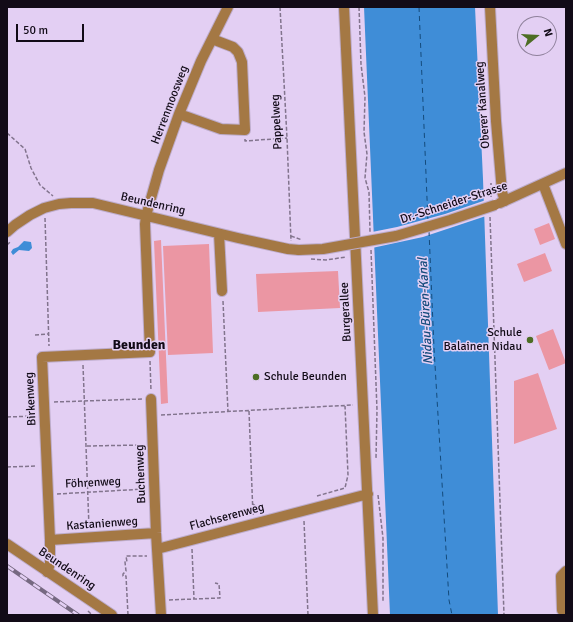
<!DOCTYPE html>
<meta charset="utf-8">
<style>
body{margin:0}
#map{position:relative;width:573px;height:622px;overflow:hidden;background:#e3cff3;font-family:Signika,sans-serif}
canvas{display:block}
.frame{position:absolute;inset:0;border:8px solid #120b17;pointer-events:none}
.north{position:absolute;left:517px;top:16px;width:40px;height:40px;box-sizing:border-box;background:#e3cff3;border:1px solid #8f819b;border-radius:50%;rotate:72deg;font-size:11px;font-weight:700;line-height:16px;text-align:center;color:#120b17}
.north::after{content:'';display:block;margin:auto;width:14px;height:18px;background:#4d6d24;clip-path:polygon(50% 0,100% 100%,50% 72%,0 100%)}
.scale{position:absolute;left:16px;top:24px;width:68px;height:18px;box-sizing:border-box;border:2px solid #120b17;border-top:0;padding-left:5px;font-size:12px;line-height:14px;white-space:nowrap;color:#120b17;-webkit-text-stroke:3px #e3cff3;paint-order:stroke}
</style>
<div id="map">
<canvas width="573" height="622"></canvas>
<div class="frame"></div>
<div class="north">N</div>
<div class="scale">50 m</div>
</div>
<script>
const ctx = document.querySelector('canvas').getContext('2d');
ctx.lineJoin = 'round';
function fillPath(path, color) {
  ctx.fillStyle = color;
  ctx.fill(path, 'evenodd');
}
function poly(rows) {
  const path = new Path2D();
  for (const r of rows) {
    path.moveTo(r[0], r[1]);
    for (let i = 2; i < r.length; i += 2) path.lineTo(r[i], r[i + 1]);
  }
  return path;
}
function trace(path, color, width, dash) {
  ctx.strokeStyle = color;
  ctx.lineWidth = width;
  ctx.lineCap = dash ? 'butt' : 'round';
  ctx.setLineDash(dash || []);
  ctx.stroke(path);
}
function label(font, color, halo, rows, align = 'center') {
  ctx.font = font + ' Signika,sans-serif';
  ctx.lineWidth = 3;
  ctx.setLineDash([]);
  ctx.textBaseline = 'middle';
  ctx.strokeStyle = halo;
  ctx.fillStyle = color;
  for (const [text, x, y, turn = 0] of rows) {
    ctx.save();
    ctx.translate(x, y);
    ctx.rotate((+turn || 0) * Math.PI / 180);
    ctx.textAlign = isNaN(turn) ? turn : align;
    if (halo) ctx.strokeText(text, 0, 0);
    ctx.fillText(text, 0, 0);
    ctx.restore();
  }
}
fillPath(poly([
 [549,223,555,239,540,245,534,229],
 [161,240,168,403,161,404,154,241],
 [209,244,213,353,168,355,163,246],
 [545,253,552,271,524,282,517,264],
 [338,271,340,308,258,312,256,274],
 [553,329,566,363,549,370,536,336],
 [538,373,557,429,514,444,514,381]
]), '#eb96a3');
fillPath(poly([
 [364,7,475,7,483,179,498,615,390,615],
 [24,241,31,242,32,248,29,251,19,250,13,255,11,252,13,249,18,247]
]), '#3f8dd7');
fillPath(poly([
 [486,200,486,216,423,237,372,248,372,232,397,227,445,214]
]), '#e3cff3');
trace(poly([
 [419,7,428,222],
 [429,231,434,348,449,600,452,615]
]), '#144b7c', 1, [5, 4]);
const minor = poly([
 [344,7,373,615],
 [490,7,496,121,502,192,505,201],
 [179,114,221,129,245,130,242,62,238,52,233,47,212,39],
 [543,184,566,244],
 [500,203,566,173],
 [7,232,15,225,30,215,44,208,59,204,71,203,93,203,238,238,288,249,299,250],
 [219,234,222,291],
 [151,399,156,533,161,615],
 [50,540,156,533],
 [7,544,112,615],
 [157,549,368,494],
 [47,572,50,564,50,540,42,357,150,352,145,224,146,216,159,170,179,114,201,61,228,7],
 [562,610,561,576,566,571]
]);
trace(minor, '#bdaccb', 12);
trace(poly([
 [280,7,287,138,291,241],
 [359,7,361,64,365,97,364,132,367,154,365,178,369,192,370,232],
 [7,133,25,149,31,168,40,185,53,196],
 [245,139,245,141,287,138],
 [491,197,491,183],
 [490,217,504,615],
 [45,218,49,346],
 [291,236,302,240],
 [7,245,11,241],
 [371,250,377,410,376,458],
 [311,259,326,260,346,257],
 [223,301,228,412],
 [35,335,48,334],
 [150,361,151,391],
 [83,365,89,527],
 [54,402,142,399],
 [249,411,253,515],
 [161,415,353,405],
 [7,417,35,416],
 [87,446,143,445],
 [7,467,37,466],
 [57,494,145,489],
 [378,495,383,538,383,601],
 [317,496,345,488,348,475,345,406],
 [253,504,262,512],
 [304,521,308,615],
 [192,549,194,599],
 [169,600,220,598,219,584,215,583],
 [88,611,92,615],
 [128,615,126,576,123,576,123,574,126,571,125,562,127,562,126,556,147,556]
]), '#82748d', 1.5, [4, 2]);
trace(minor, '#a47844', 10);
const rail = poly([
 [7,566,78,615]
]);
trace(rail, '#766981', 4);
trace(rail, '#e3cff3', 2.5, [8]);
const minorBridge = poly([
 [299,250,323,249,396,236,450,220,495,205]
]);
trace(minorBridge, '#bdaccb', 12, []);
trace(minorBridge, '#a47844', 10);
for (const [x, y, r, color] of [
 [530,340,4,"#4d6d24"],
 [256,377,4,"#4d6d24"]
]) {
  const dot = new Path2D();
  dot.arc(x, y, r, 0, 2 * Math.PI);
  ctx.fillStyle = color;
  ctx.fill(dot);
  trace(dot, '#e3cff3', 1.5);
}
label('12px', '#120b17', '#e3cff3', [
 ["Herrenmoosweg",170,105,-69],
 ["Oberer Kanalweg",483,105,-94],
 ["Pappelweg",277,122,-93],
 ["Dr.-Schneider-Strasse",454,203,-18],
 ["Beundenring",153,204,13],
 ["Burgerallee",346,312,-93],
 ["Birkenweg",31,399,-93],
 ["Buchenweg",141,474,-92],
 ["Föhrenweg",93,483,-3],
 ["Flachserenweg",227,517,-15],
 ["Kastanienweg",102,524,-4],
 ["Beundenring",67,569,34]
]);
label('12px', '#120b17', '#e3cff3', [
 ["Schule",522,333],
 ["Balainen Nidau",522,347],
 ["Schule Beunden",264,377,"left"]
], 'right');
label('italic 13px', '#144b7c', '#e3cff3', [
 ["Nidau-Büren-Kanal",426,311,-93]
]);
label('bold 14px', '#120b17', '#e3cff3', [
 ["Beunden",139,345]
]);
</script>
